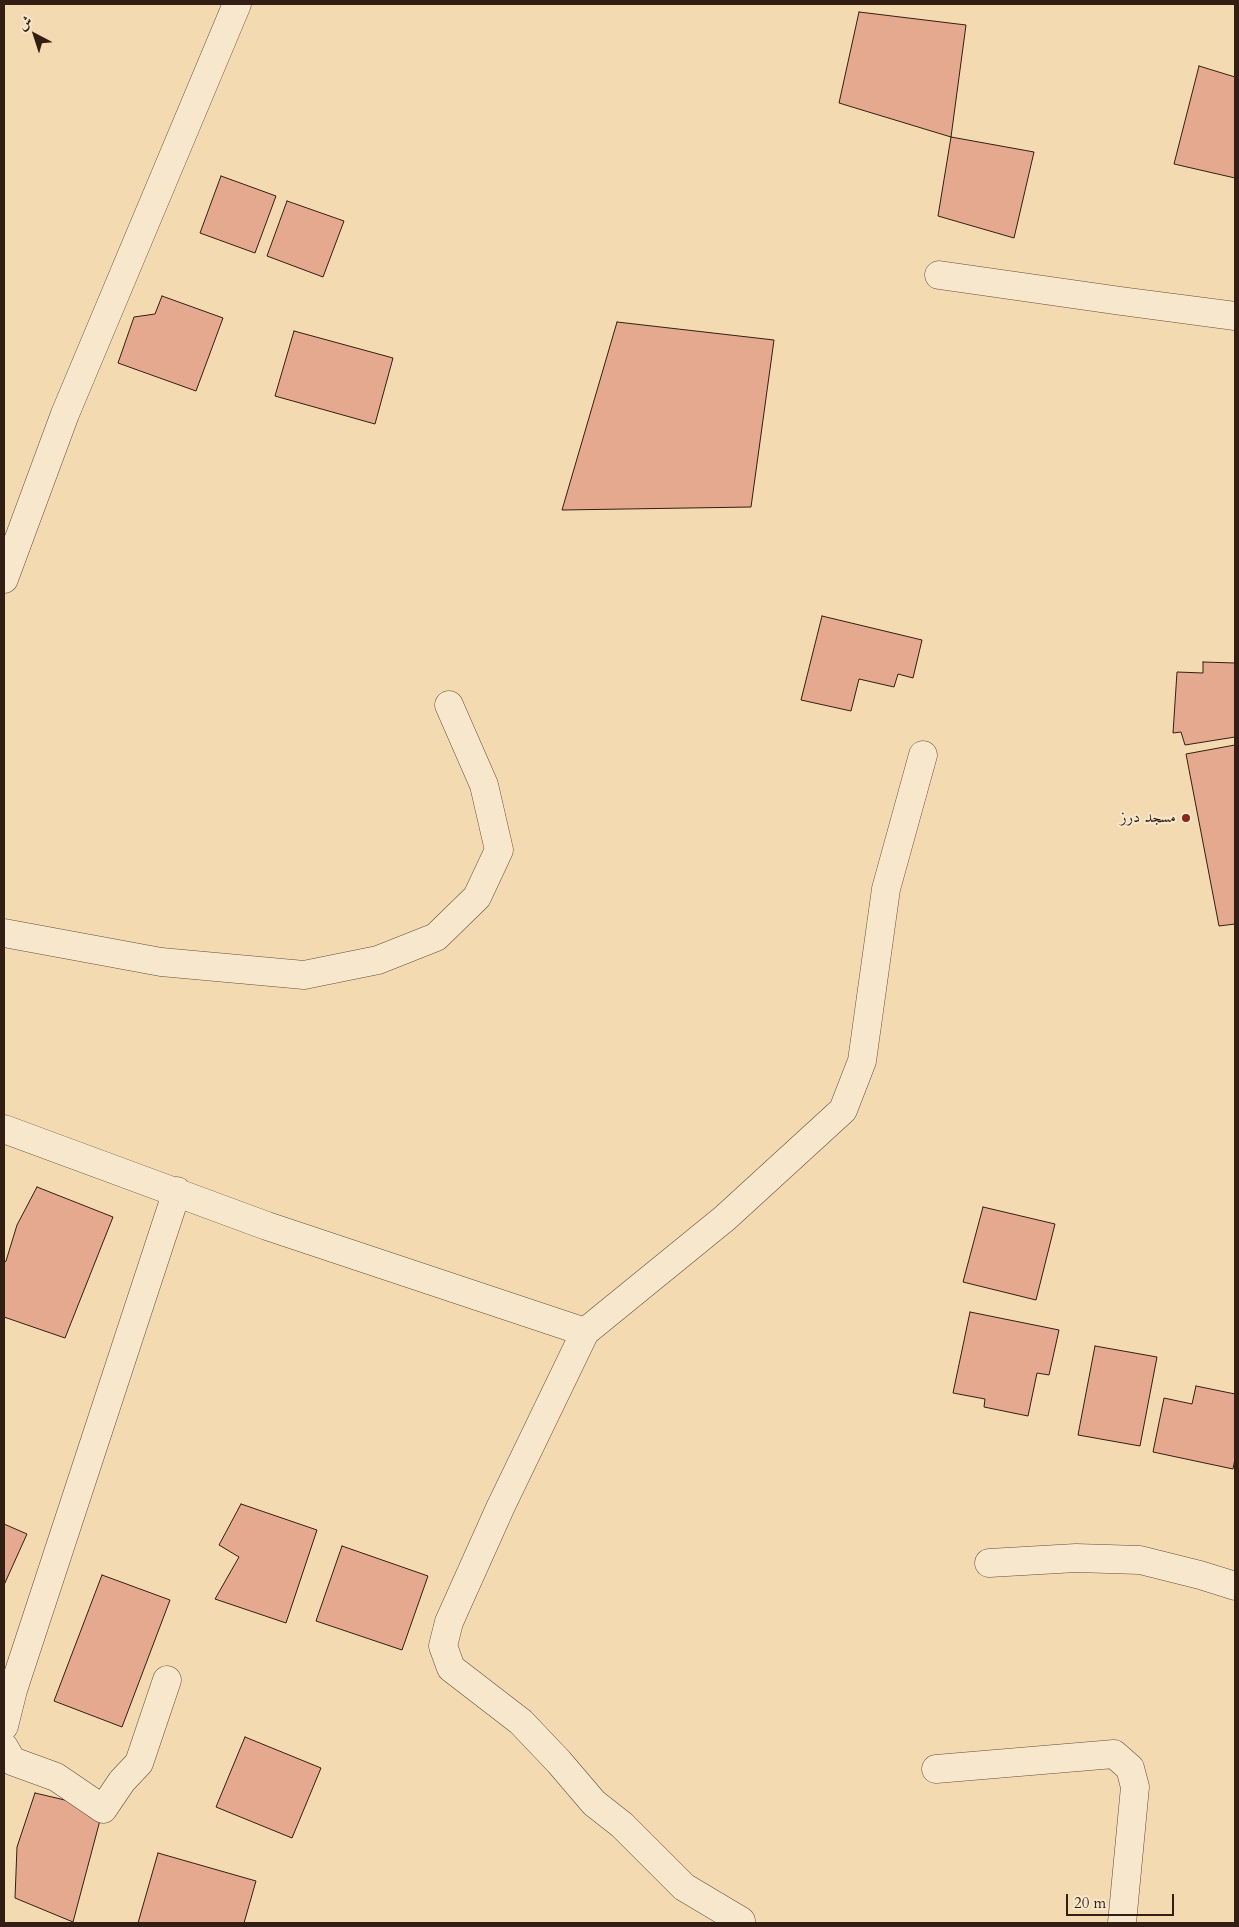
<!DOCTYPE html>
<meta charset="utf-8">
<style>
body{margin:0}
#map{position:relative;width:1239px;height:1927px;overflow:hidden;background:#f3dab0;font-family:Cardo,Amiri,serif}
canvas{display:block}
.frame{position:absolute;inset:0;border:5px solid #331e14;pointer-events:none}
.north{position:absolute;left:10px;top:10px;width:50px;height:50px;-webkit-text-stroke:4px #f7e7cc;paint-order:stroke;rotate:320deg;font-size:14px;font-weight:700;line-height:20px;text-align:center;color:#331e14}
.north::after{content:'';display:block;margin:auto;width:18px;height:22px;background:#331e14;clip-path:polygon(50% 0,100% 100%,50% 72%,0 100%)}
.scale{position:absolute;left:1066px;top:1894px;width:108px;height:22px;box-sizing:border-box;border:2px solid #331e14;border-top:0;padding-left:6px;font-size:15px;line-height:18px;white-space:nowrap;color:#331e14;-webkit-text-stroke:4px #f7e7cc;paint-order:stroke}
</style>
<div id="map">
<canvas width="1239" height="1927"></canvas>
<div class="frame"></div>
<div class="north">ش</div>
<div class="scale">20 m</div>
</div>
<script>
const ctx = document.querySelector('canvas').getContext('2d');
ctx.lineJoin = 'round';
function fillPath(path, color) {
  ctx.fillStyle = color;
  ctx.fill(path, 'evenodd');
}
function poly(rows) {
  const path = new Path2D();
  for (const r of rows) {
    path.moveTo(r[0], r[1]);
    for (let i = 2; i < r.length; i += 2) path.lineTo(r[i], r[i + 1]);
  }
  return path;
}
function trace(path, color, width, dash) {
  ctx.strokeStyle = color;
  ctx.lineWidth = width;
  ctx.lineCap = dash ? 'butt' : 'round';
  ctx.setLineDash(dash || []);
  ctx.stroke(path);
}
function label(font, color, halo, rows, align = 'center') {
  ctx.font = font + ' Cardo,Amiri,serif';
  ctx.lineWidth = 4;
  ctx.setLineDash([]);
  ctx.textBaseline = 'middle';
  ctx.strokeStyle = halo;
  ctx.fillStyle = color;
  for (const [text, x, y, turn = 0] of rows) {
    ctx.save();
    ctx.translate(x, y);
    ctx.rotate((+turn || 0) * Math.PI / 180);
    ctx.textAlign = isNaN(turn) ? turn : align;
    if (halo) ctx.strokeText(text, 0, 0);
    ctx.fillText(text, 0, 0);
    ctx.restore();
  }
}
const building = poly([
 [859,12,966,25,951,137,839,103,859,12],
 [1199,66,1235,77,1235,178,1174,164,1199,66],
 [951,137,1034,152,1014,238,938,216,951,137],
 [221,176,276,196,255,253,200,233,221,176],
 [287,201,344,221,323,277,267,256,287,201],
 [162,296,223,318,196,391,118,363,134,317,155,314,162,296],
 [617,322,774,340,751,507,562,510,617,322],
 [294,331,393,358,375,424,275,396,294,331],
 [822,616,922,640,913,678,898,674,894,687,859,679,851,711,801,700,822,616],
 [1203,662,1235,663,1235,737,1185,745,1181,732,1173,733,1177,672,1203,673,1203,662],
 [1235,745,1235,924,1219,926,1186,754,1235,745],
 [37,1187,113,1217,65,1338,4,1317,4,1263,6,1261,17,1225,37,1187],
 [983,1207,1055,1224,1036,1300,963,1282,983,1207],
 [970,1312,1059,1330,1049,1375,1037,1373,1028,1416,984,1407,985,1399,953,1393,970,1312],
 [1095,1346,1157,1357,1140,1446,1078,1435,1095,1346],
 [1196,1386,1235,1394,1235,1459,1233,1469,1153,1452,1164,1398,1192,1404,1196,1386],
 [241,1504,317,1530,286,1623,215,1599,239,1557,219,1545,241,1504],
 [4,1524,27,1534,4,1585,4,1524],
 [342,1546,428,1576,402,1650,316,1621,342,1546],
 [102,1575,170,1600,122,1727,54,1701,102,1575],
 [245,1737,321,1768,292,1838,216,1807,245,1737],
 [35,1793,103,1809,73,1922,15,1898,17,1847,35,1793],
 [158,1853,256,1881,244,1923,138,1923,158,1853]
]);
fillPath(building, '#e4a98f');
trace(building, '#331e14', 1);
const minor = poly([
 [939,275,1121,301,1235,316],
 [4,579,65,414,237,4],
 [4,933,161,962,304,975,378,960,436,937,477,897,499,850,484,785,449,705],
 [4,1129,267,1226,585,1332],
 [989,1563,1076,1558,1140,1560,1200,1575,1235,1586],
 [4,1726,13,1690,177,1191],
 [4,1747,12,1761,56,1777,103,1809,122,1781,139,1763,167,1680],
 [936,1769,1114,1754,1130,1768,1135,1787,1122,1923],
 [741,1921,684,1887,622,1825,594,1803,559,1762,521,1722,451,1668,443,1646,449,1622,501,1506,585,1332,725,1218,843,1110,862,1061,886,889,923,755]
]);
trace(minor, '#634d3b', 29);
trace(minor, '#f7e7cc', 28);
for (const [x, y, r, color] of [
 [1186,818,5,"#8f2418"]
]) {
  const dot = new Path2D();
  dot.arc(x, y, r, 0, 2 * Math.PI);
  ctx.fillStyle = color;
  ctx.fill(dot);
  trace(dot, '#f7e7cc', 2);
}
label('16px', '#331e14', '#f7e7cc', [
 ["مسجد درز",1176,818]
], 'right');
</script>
